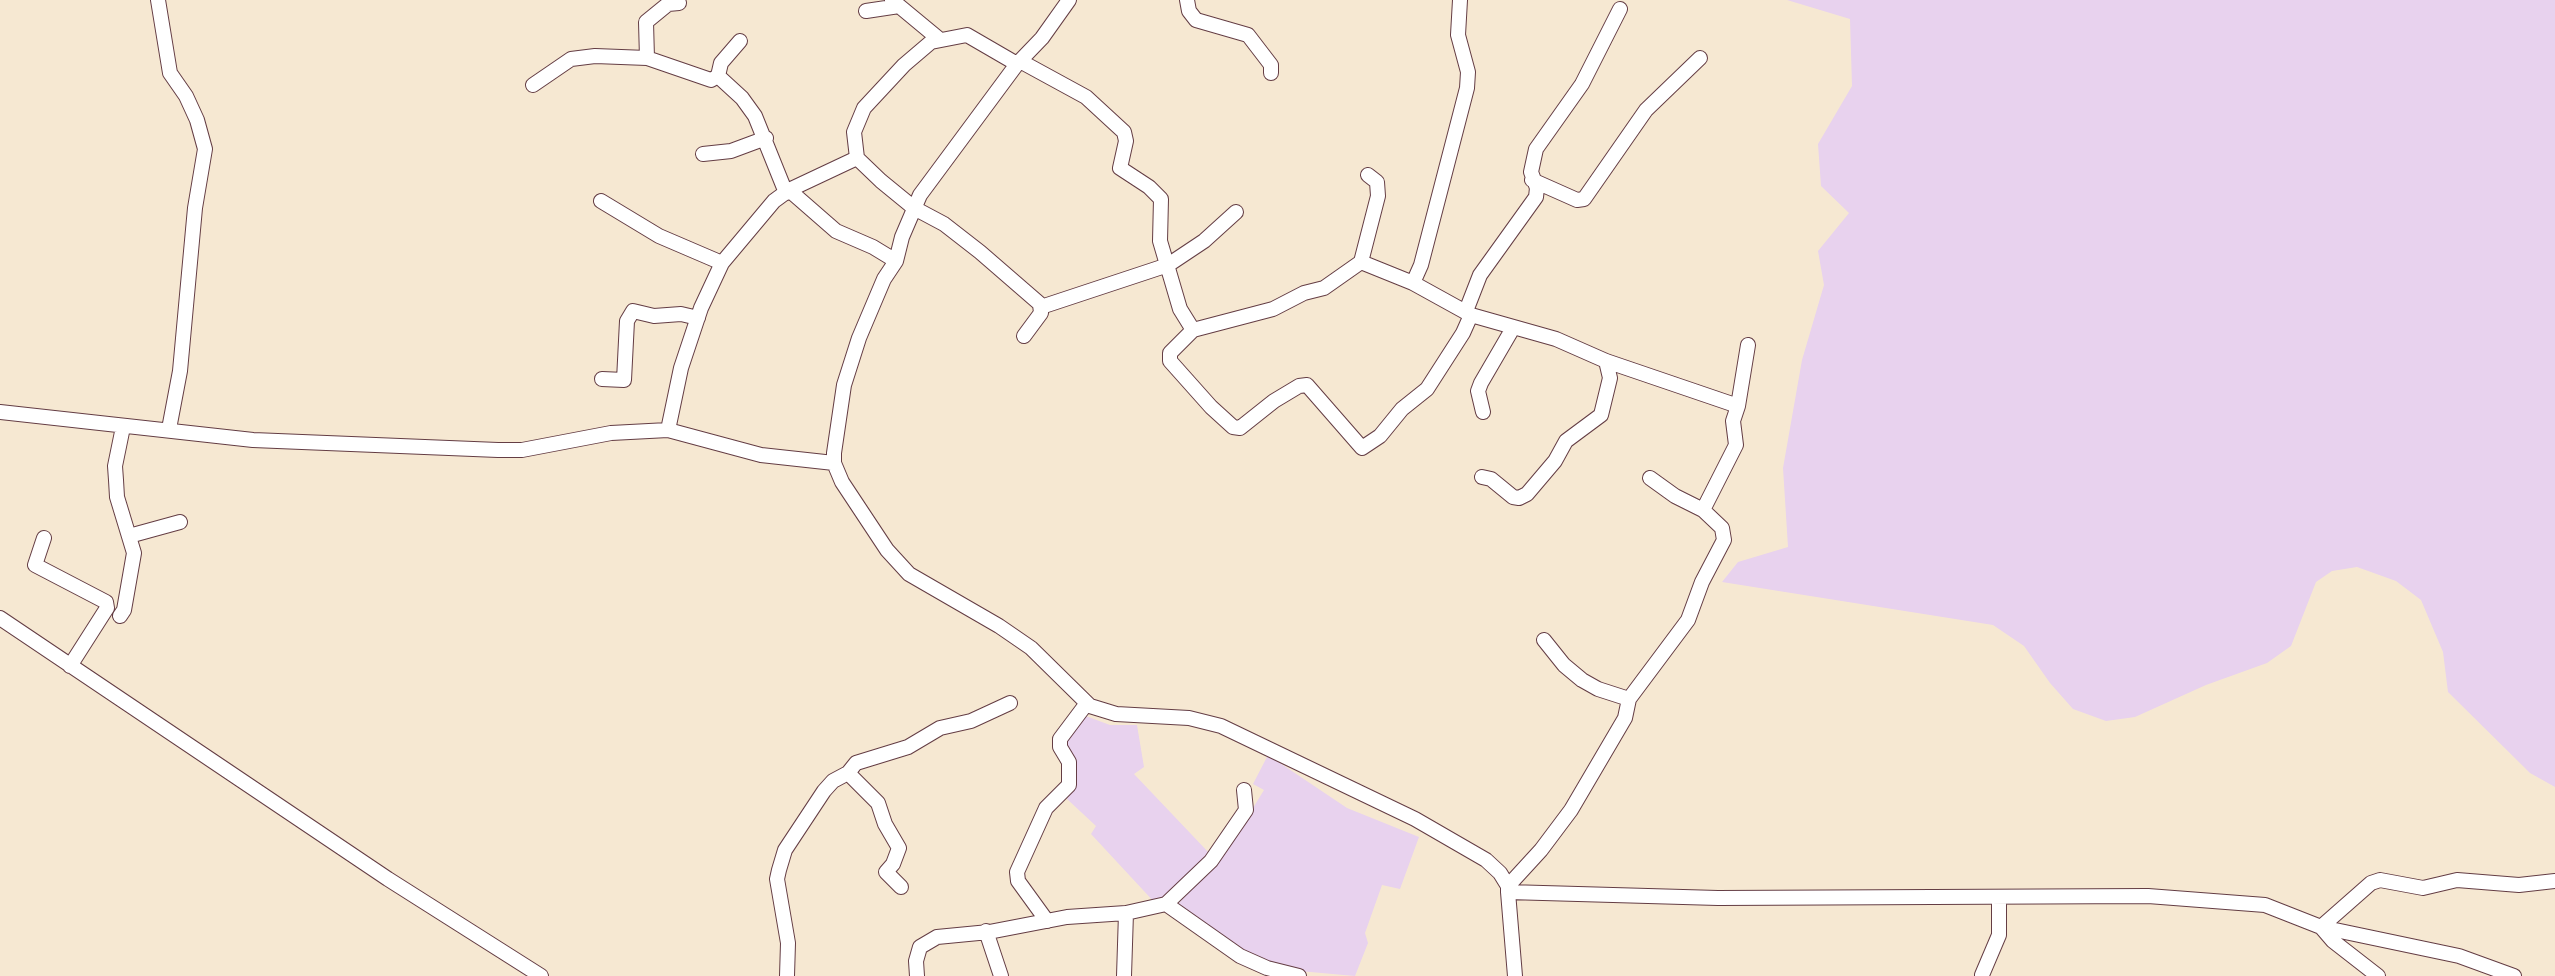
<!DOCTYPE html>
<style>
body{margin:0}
canvas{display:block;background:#f6e8d2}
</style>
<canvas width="2555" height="976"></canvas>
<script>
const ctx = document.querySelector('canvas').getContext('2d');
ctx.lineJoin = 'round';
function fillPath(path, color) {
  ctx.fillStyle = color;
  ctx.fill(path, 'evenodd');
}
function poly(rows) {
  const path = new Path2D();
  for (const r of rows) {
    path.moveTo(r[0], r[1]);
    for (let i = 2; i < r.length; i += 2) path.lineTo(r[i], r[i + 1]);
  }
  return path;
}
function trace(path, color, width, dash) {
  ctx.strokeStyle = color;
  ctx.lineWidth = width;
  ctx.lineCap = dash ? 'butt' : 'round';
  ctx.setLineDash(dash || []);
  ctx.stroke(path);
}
fillPath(poly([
 [1787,0,2555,0,2555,787,2530,773,2448,692,2443,652,2421,600,2396,581,2357,567,2332,571,2316,582,2291,646,2267,663,2206,685,2135,717,2106,721,2073,709,2050,683,2024,646,1993,625,1722,582,1738,562,1788,547,1783,468,1802,360,1824,285,1818,251,1849,213,1821,186,1818,144,1852,86,1850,19],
 [1083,715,1110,725,1137,725,1144,767,1134,774,1211,855,1156,904,1091,834,1096,826,1067,799,1075,778,1063,745],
 [1268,755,1347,808,1419,837,1400,889,1382,885,1365,933,1368,943,1355,976,1288,970,1256,958,1176,906,1225,854,1264,790,1253,784]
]), '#e8d2ee');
const minor = poly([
 [158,0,170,73,186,96,197,120,205,149,195,208,180,371,169,429],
 [892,0,939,39],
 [1069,0,1042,38,1017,64,920,195,902,237,896,261,884,279,859,338,844,385,834,453,834,463,842,482,887,550,909,574,999,626,1031,648,1090,706,1116,714,1189,718,1221,726,1415,819,1486,860,1500,873,1508,886,1508,892],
 [1187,0,1189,11,1196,20,1248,35,1271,65,1271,73],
 [866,11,899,6],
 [647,58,646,22,668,4,679,3],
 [1020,61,1086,97,1124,132,1126,141,1120,168,1149,187,1161,199,1160,241,1180,309,1193,330,1273,309,1304,293,1324,288,1361,262,1378,196,1377,182,1368,175],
 [1017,64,967,35,931,42,904,65,864,108,854,132,857,158,881,181,914,208,944,224,980,252,1040,304,1041,313,1024,336],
 [718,76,721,63,740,41],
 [533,85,571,59,595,56,647,58,711,80,718,76,742,98,755,116,786,193],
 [703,154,731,151,766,138],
 [1532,180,1577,200,1584,199,1646,110,1700,58],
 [789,190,836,231,873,247,896,261],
 [601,201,659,236,722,263],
 [1361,262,1413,283,1471,315,1556,339,1606,361,1738,406],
 [1413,283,1421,265,1467,88,1468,72,1458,35,1460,0],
 [1041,307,1168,265,1204,241,1236,212],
 [1466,311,1480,275,1536,197,1537,188,1531,172,1536,149,1582,84,1620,9],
 [1193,330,1170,353,1170,361,1211,407,1233,427,1240,428,1274,401,1299,386,1307,385,1362,448,1380,436,1402,409,1427,389,1463,333,1471,315],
 [602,379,624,380,627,321,633,311,654,316,681,314,698,318],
 [0,412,253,440,498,450,522,450,611,433,668,430,761,455,834,463],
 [1483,412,1478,391,1481,383,1513,328],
 [668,430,681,368,701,308,722,263,774,201,789,190,857,158],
 [1482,477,1491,479,1513,497,1519,498,1527,494,1555,461,1566,441,1601,415,1610,378,1606,361],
 [1703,510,1736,445,1733,421,1738,406,1748,345],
 [129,536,180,522],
 [44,538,35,565,106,602,107,608,70,666],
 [120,616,124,610,134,553,117,497,116,480,115,466,123,427],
 [0,618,388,879,541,976],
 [1544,640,1564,665,1582,680,1598,689,1629,699],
 [848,773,878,803,885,824,899,848,893,864,886,872,901,887],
 [1508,886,1541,850,1571,810,1625,718,1629,699,1688,620,1702,582,1724,540,1722,528,1703,510,1675,496,1650,478],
 [1166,904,1240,956,1267,968,1299,976],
 [1047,921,1018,881,1017,872,1046,808,1069,785,1069,762,1060,747,1060,739,1087,703],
 [986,931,1001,976],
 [1982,975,1999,935,1999,897],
 [787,976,788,943,777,879,779,870,785,850,824,791,833,781,848,773,856,763,908,747,940,728,971,721,1010,703],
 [917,976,916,961,920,947,937,937,989,932,1067,917,1126,913],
 [1124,976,1126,913,1166,904,1211,861,1246,810,1244,790],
 [1515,976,1508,892,1718,898,2148,896,2265,905,2321,927,2459,956,2514,976],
 [2378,976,2333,941,2321,927,2371,883,2380,880,2423,888,2457,880,2519,885,2555,881]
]);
trace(minor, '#643d44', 16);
trace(minor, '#fff', 14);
</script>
